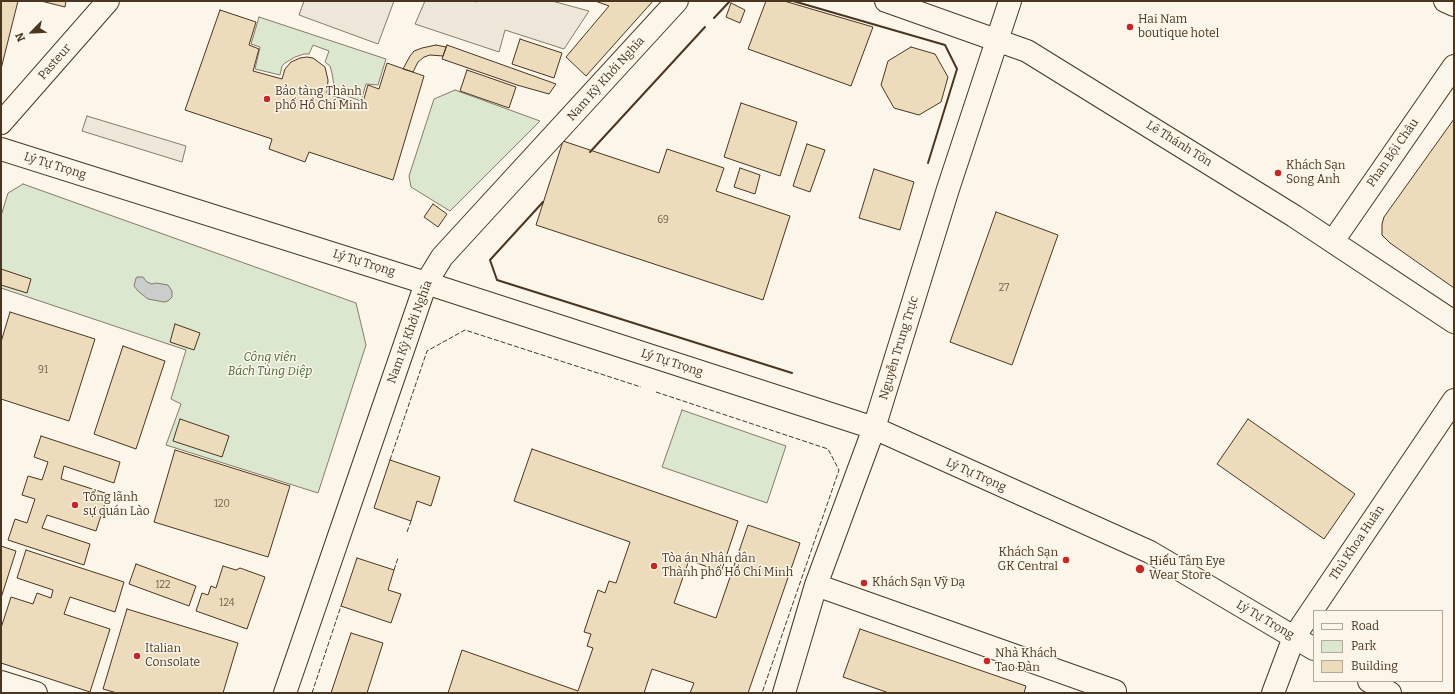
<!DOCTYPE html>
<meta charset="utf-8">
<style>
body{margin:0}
#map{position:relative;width:1455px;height:694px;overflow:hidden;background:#fbf6e9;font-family:Bitter,serif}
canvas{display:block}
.frame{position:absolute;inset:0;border:2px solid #4a3520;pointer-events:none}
.legend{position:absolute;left:1313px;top:610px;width:130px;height:72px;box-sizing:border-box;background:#fbf6e9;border:1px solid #b4a999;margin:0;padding:5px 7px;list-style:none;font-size:12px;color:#4a3520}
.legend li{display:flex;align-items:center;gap:8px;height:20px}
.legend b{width:20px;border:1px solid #b4a999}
.north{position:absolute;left:12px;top:12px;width:40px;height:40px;-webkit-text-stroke:3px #fbf6e9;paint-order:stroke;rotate:246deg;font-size:11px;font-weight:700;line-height:16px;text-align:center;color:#4a3520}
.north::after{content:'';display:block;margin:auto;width:14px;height:18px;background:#4a3520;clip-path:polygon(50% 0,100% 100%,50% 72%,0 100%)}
</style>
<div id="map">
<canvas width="1455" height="694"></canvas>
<div class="frame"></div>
<ul class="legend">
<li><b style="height:5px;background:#fbf6e9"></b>Road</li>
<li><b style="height:11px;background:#dce7d0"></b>Park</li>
<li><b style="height:11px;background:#ecdcbc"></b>Building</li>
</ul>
<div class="north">N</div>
</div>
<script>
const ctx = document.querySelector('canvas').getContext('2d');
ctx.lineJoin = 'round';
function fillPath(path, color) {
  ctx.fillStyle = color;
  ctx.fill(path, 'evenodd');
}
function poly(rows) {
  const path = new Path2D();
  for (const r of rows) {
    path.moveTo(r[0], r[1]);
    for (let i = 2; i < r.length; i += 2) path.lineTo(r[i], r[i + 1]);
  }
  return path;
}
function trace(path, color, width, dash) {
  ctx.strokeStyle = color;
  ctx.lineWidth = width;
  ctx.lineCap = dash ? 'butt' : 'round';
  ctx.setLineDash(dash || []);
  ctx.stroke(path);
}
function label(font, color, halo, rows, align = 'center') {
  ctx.font = font + ' Bitter,serif';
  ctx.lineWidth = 3;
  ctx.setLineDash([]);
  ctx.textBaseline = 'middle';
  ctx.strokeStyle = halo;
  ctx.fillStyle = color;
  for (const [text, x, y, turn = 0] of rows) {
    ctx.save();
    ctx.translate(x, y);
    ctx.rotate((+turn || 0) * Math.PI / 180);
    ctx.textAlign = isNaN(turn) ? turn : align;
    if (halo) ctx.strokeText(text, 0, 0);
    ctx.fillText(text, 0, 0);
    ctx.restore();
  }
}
const green = poly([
 [259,17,386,59,378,85,366,84,361,101,335,92,332,73,330,66,325,62,329,51,313,45,309,54,304,54,295,57,285,63,282,66,280,75,255,69,260,47,251,44,259,17],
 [455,90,540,121,450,211,411,187,409,176,434,99,455,90],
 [23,184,356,303,366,345,318,493,166,445,181,404,171,399,186,350,1,288,1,216,8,193,23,184],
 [682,410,786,446,767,503,662,467,682,410]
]);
fillPath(green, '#dce7d0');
trace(green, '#887966', 1);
const parking = poly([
 [304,1,394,1,378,44,299,15,304,1],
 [425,1,472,1,477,2,477,1,552,1,589,11,564,49,505,30,499,52,415,24,425,1],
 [87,116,186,146,182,162,82,131,87,116]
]);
fillPath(parking, '#ede7d9');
trace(parking, '#887966', 1);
const water = poly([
 [138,277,143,277,147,282,152,284,156,283,168,285,172,291,172,297,168,301,164,302,148,299,138,291,134,286,136,278,138,277]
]);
fillPath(water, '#c9cecd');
trace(water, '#887966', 1);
const building = poly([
 [1,1,18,1,1,69,1,1],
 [41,1,66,1,65,7,41,1],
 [595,1,653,1,586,76,566,57,609,6,595,1],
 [766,1,784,1,873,27,851,86,748,49,766,1],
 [731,3,745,10,740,23,726,17,731,3],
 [220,10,256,22,249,45,259,49,253,71,282,79,285,69,291,62,300,58,307,57,313,58,325,67,328,80,327,94,362,105,368,85,379,89,387,63,424,76,393,180,309,152,305,162,269,149,272,139,185,110,220,10],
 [520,39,562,53,554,78,512,64,520,39],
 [436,45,446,47,443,56,430,55,424,57,418,62,413,72,403,69,410,56,414,51,422,48,436,45],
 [447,45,556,84,549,94,517,85,442,59,447,45],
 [911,47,935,54,948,77,941,102,919,115,894,108,881,85,888,61,911,47],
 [467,70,516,87,509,108,460,91,467,70],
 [741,103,797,122,780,176,724,157,741,103],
 [1454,119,1454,288,1390,243,1382,235,1382,224,1384,217,1454,119],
 [563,141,659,173,667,149,724,168,716,191,790,216,763,300,536,225,563,141],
 [807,144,825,150,810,192,793,186,807,144],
 [740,168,760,175,755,194,734,187,740,168],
 [874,169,914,182,900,230,859,218,874,169],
 [433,204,447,214,438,227,424,217,433,204],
 [996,212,1058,235,1012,365,950,342,996,212],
 [1,269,31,279,27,293,1,285,1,269],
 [10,312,95,339,69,421,1,399,1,342,10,312],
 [175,324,200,333,194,350,170,342,175,324],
 [123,346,165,361,136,449,94,434,123,346],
 [180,419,229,436,222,457,173,441,180,419],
 [1248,419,1355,494,1324,539,1217,464,1248,419],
 [41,436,120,462,114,483,64,466,61,479,108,494,96,531,47,515,42,528,90,544,84,565,8,540,15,519,27,523,35,499,22,495,28,476,42,480,48,462,34,457,41,436],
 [532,449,738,521,721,572,689,560,674,603,716,618,748,525,800,543,748,693,690,693,694,683,652,669,644,693,448,693,462,650,578,691,593,648,587,646,591,634,584,632,598,590,605,593,609,581,616,583,630,542,514,501,532,449],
 [175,450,290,486,268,557,154,522,175,450],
 [390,460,440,477,431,506,417,501,411,521,374,508,390,460],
 [1,546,16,551,1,598,1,546],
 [26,550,124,582,115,612,70,597,64,614,110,629,90,692,1,663,1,628,11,597,33,604,37,593,51,598,53,590,17,578,26,550],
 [357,558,394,570,388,590,401,594,391,623,341,606,357,558],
 [136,564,196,586,189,606,129,584,136,564],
 [223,566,236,570,240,568,265,577,247,629,196,611,202,593,208,595,211,586,216,588,223,566],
 [127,609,238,643,223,693,117,693,103,689,127,609],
 [860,629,1026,686,1024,693,889,693,843,677,860,629],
 [351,633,383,643,367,693,331,693,351,633]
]);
fillPath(building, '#ecdcbc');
trace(building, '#4a3520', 1);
const minor = poly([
 [886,1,1027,51,1294,216,1454,322],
 [1445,1,1454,5],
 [1,149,426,283,874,428,1150,552,1314,649],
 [1333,241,1454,66],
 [816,585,1115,691],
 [1369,681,1390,693],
 [1,682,36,693],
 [784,693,816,585,874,428,948,189,1010,1],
 [1273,693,1294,637,1454,400]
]);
const major = poly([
 [1,123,108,1],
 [285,693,426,283,442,257,677,1]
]);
trace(minor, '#4a3520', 24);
trace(major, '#4a3520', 24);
trace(minor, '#fbf6e9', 22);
trace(major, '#fbf6e9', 22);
trace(poly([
 [656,392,828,449,839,470,762,693],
 [390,460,427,351,465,330,641,387],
 [407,532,411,521],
 [394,570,398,558],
 [312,693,341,606]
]), '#4a3520', 1, [5, 2]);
trace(poly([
 [793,1,945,45,957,69,928,163],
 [714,18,730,1],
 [590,152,705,27],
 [543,202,490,260,497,280,792,373]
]), '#4a3520', 2);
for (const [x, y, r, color] of [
 [1130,27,4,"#c62828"],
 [267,99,4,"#c62828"],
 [1278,173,4,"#c62828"],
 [75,505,4,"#c62828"],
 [1066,560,4,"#c62828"],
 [654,566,4,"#c62828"],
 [1140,569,5,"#c62828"],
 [864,583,4,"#c62828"],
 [137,656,4,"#c62828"],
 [987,661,4,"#c62828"]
]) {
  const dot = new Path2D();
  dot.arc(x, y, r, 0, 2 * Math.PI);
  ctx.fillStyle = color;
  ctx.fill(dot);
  trace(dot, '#fbf6e9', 1.5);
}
label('10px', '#725f47', null, [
 ["69",663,220],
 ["27",1004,288],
 ["91",43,370],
 ["120",222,504],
 ["122",163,585],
 ["124",227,603]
]);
label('12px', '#4a3520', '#fbf6e9', [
 ["Hai Nam",1138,20],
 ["boutique hotel",1138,34],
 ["Bảo tàng Thành",275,92],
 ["phố Hồ Chí Minh",275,106],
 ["Khách Sạn",1286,166],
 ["Song Anh",1286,180],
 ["Tổng lãnh",83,498],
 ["sự quán Lào",83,512],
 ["Khách Sạn",1058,553,"right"],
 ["GK Central",1058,567,"right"],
 ["Tòa án Nhân dân",662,559],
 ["Thành phố Hồ Chí Minh",662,573],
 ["Hiếu Tâm Eye",1149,562],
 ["Wear Store",1149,576],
 ["Khách Sạn Vỹ Dạ",872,583],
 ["Italian",145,649],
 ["Consolate",145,663],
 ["Nhà Khách",995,654],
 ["Tao Đàn",995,668]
], 'left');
label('12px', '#4a3520', '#fbf6e9', [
 ["Pasteur",55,62,-49],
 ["Nam Kỳ Khởi Nghĩa",606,79,-48],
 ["Lê Thánh Tôn",1179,144,32],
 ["Phan Bội Châu",1393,153,-55],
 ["Lý Tự Trọng",55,166,17],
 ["Lý Tự Trọng",364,263,17],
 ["Nam Kỳ Khởi Nghĩa",410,332,-70],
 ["Nguyễn Trung Trực",899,348,-73],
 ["Lý Tự Trọng",672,363,18],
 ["Lý Tự Trọng",976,475,24],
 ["Thủ Khoa Huân",1357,543,-56],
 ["Lý Tự Trọng",1265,620,30]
]);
label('italic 12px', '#436837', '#fbf6e9', [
 ["Công viên",270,358],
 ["Bách Tùng Diệp",270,372]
]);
</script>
